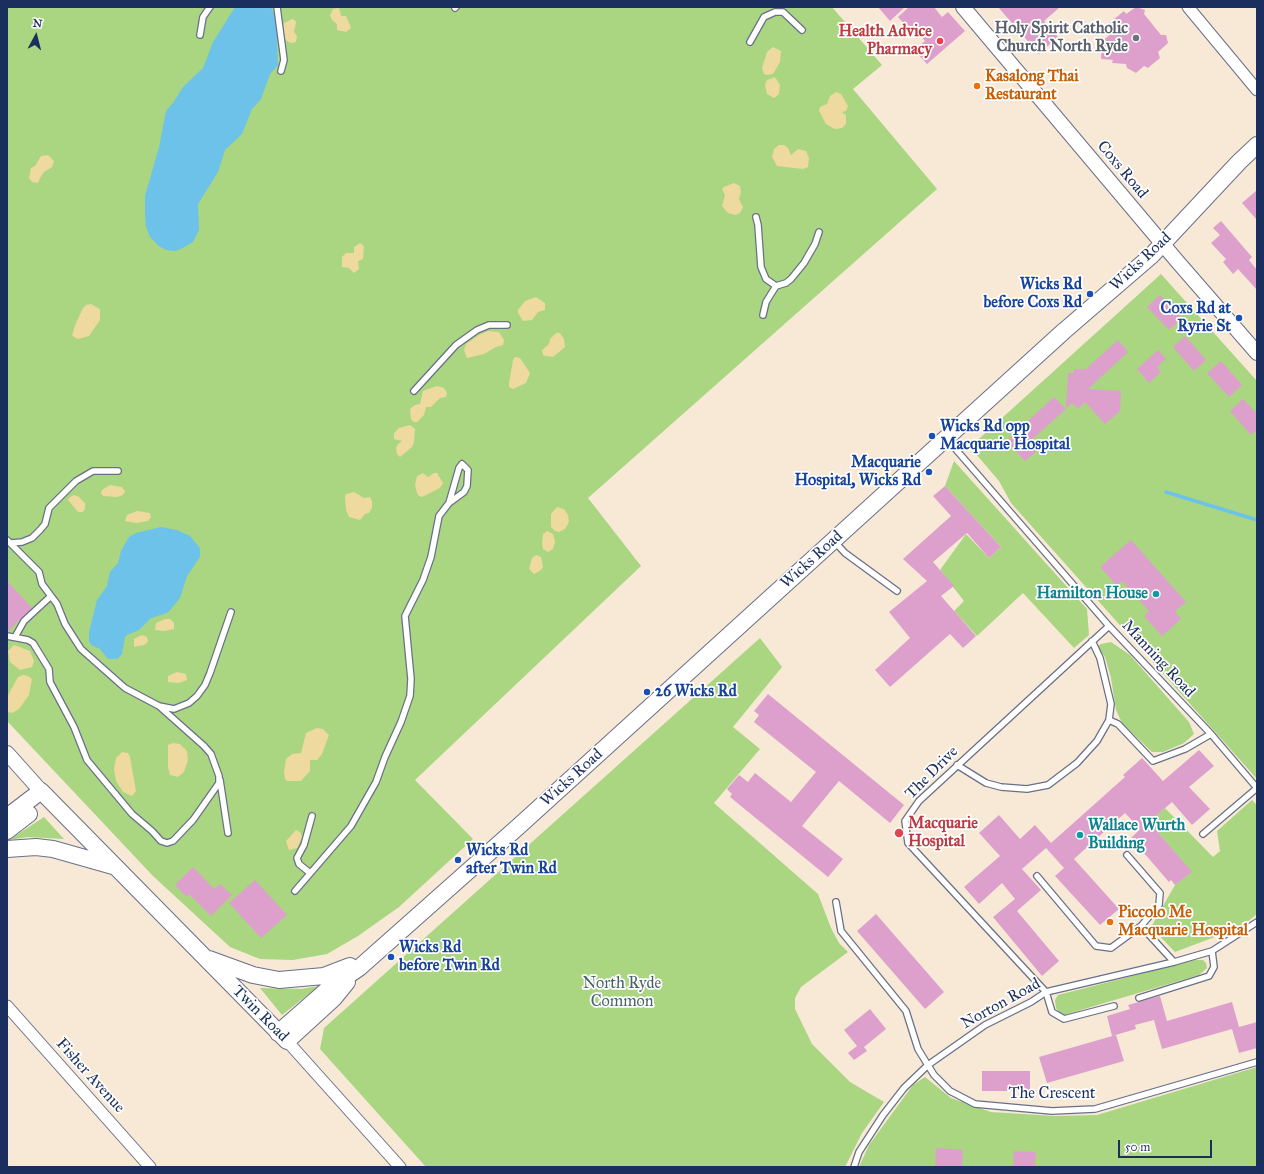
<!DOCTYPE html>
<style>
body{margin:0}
#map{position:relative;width:1264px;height:1174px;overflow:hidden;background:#f8e9d7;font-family:"IM FELL Great Primer",serif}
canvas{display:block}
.frame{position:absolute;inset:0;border:8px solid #1b2f5e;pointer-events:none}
.north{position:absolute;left:16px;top:16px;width:40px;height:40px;-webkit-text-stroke:3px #fff;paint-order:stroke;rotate:7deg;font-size:11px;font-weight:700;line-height:16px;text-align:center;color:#1b2f5e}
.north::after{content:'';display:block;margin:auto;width:14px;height:18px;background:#1b2f5e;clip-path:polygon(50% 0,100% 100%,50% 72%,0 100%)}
.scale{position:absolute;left:1118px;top:1140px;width:94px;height:18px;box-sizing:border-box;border:2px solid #1b2f5e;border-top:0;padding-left:5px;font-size:12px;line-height:14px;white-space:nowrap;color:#1b2f5e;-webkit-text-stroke:3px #fff;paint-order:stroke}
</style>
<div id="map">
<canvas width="1264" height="1174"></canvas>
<div class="frame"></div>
<div class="north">N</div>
<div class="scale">50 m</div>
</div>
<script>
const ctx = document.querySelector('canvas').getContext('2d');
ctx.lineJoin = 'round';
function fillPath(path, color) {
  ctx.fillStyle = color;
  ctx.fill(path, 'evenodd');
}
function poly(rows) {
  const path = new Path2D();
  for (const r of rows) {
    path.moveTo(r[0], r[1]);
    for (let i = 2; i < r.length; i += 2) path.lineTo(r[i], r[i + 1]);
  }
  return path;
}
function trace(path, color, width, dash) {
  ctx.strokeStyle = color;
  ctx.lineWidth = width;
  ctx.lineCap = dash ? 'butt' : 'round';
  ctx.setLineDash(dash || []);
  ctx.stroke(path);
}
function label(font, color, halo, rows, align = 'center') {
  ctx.font = font + ' "IM FELL Great Primer",serif';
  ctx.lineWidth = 3.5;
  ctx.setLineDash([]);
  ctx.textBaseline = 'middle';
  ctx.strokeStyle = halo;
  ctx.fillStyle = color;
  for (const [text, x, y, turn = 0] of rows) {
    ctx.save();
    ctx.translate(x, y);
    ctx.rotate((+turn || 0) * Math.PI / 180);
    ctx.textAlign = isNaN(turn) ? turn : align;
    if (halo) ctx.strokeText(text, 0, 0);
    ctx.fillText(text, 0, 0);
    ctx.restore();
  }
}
fillPath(poly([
 [7,7,832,7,882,65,853,89,937,189,588,498,641,566,415,780,473,839,399,907,358,936,327,954,293,960,260,959,230,947,153,876,7,721],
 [1161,274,1257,381,1257,779,1011,503,999,481,970,447],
 [954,461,1087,609,1089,635,1074,648,1023,593,977,636,954,611,964,601,940,570,966,534,989,558,1001,547,945,486],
 [760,638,782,667,733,727,760,749,714,803,818,894,831,928,839,943,848,952,801,987,795,998,795,1009,812,1044,850,1082,884,1102,862,1133,845,1167,426,1167,320,1049,324,1028],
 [1111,642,1130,655,1189,722,1194,734,1184,743,1163,752,1152,752,1122,723,1116,710,1111,678,1105,657,1099,649,1098,646,1101,644],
 [1252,800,1257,805,1257,914,1241,927,1175,952,1151,927,1175,885,1191,872,1149,822,1165,808,1213,857,1220,851,1217,831],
 [44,817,64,839,28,837,9,840],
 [1195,960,1203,960,1206,963,1207,968,1199,975,1064,1015,1059,1012,1056,1008,1055,1000,1058,995],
 [319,986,282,1015,260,988,301,989],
 [1257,1067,1257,1167,859,1167,869,1145,913,1085,925,1077,951,1098,991,1112,1055,1116,1097,1115]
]), '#aad581');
fillPath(poly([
 [339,8,341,16,346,16,350,25,351,28,346,32,337,30,337,24,332,20,330,15,333,9],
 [292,19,295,20,296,23,294,32,297,36,296,42,291,43,285,40,283,25,284,23],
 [773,47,781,51,780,62,773,74,767,75,764,74,762,68,767,52],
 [775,77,780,85,779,94,774,98,767,94,765,85,767,80],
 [836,92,841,94,848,106,846,111,842,112,846,115,846,124,842,128,835,129,826,124,819,111,820,107,827,104,830,96],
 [779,145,784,145,788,148,791,155,798,149,806,151,809,158,808,167,803,169,777,166,772,157,774,149],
 [48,155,54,161,52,167,44,172,40,178,38,183,32,182,29,178,31,168,35,166,41,156],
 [734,183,740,186,741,192,739,199,743,207,740,213,736,215,728,213,722,206,725,195,722,189,724,187],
 [360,243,364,246,363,259,358,261,359,269,354,273,349,268,342,267,342,257,346,253,354,253,354,247],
 [536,297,545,303,545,310,538,312,532,320,523,321,518,313,518,310,525,301],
 [91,304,100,309,100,320,89,336,78,339,74,337,72,335,76,323,83,308,86,305],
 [488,331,499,332,504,340,503,345,496,347,484,354,467,358,464,350,466,344,479,335],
 [556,333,560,333,564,339,565,347,553,357,546,356,543,355,542,350,549,344,550,339],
 [515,357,520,358,530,373,526,383,513,389,509,387,509,383,513,360],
 [437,386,444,388,447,393,446,397,440,398,431,407,426,407,424,415,417,422,414,422,411,419,410,409,415,405,420,404,423,391],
 [410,425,415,429,414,442,412,447,400,457,397,454,396,448,398,444,402,441,394,439,394,433,399,428],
 [423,473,428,477,434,473,437,473,443,483,440,488,422,497,419,496,417,493,415,485,417,476],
 [110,485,122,487,125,491,123,495,117,497,103,496,101,493,102,490],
 [354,492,364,498,370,497,372,501,372,508,369,513,365,514,360,520,349,517,346,510,345,497,346,494],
 [74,495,79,497,85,503,85,509,83,512,78,512,68,500,70,497],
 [557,507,564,509,568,515,569,522,565,529,559,532,555,531,551,527,551,514],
 [137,511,150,513,151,517,148,521,136,523,125,521,127,515],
 [547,531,553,534,555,542,553,549,548,552,543,549,542,543,543,534],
 [536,555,541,557,543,567,541,570,534,574,529,569,532,558],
 [165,619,170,619,174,623,174,629,164,631,155,630,156,623],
 [142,635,147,637,148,642,144,645,134,647,134,639],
 [14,645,30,651,34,661,32,667,20,670,10,662,8,651],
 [177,672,186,674,187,680,179,683,168,682,168,676],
 [23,675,28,676,32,679,29,695,19,709,12,713,7,712,7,697,18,677],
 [317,728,323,729,329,735,322,754,317,760,310,760,310,771,301,781,287,781,285,779,284,772,286,759,292,754,301,753,306,733],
 [173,743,180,744,187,751,188,760,184,772,178,777,170,775,168,767,168,745],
 [122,752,128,753,130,757,136,791,132,796,123,792,116,781,114,769,116,758],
 [296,830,300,832,302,837,297,848,289,850,286,841]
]), '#eeda9e');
fillPath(poly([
 [235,7,271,7,276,19,278,65,270,74,261,99,252,109,242,134,225,150,218,172,198,204,199,230,193,242,181,249,175,251,166,250,159,246,150,237,146,227,145,215,145,196,159,147,166,111,173,103,183,87,203,68,213,42],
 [161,527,177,530,190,536,200,548,200,557,187,576,180,598,171,609,167,613,151,618,139,630,127,635,125,637,122,654,117,659,108,659,100,649,91,645,89,641,89,632,97,600,107,586,110,572,118,563,121,551,129,537,136,533]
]), '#6dc2e9');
trace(poly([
 [1166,492,1257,520]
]), '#6dc2e9', 3.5);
fillPath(poly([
 [878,7,905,7,890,21],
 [909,7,934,7,942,17,948,12,965,31,927,64,914,50,925,41,913,26,911,28,908,25,906,26,898,17],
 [998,7,1060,7,1044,21,1058,37,1039,54],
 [1136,7,1145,10,1144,14,1161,35,1166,35,1168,43,1158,52,1160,58,1148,68,1144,66,1136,73,1127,68,1126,64,1112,63,1113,60,1101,59,1102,41,1111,34,1108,24,1124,11,1126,14],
 [1257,190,1257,220,1242,203],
 [1221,221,1252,257,1249,260,1257,270,1257,290,1238,269,1233,274,1223,262,1226,259,1211,243,1220,235,1213,228],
 [1160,295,1182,318,1169,330,1147,307],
 [1185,336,1206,360,1194,371,1173,347],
 [1118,340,1128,352,1088,389,1121,391,1120,411,1105,424,1085,402,1078,409,1072,403,1066,408,1068,373,1074,373,1074,369,1086,369],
 [1158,350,1166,359,1157,367,1161,372,1149,383,1137,369],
 [1221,361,1242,385,1229,397,1207,373],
 [1054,397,1066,409,1029,442,1037,451,1025,461,1006,441],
 [1243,399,1257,414,1257,430,1251,435,1230,411],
 [945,486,1001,547,989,558,967,533,933,562,954,586,941,596,976,636,963,648,950,634,890,687,875,670,910,638,889,612,927,581,903,559,951,516,933,496],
 [1131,540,1186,602,1175,611,1181,619,1162,636,1144,616,1149,611,1122,581,1117,586,1100,567],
 [7,581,32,608,7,632],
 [768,694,904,805,890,823,839,781,802,826,843,859,828,877,730,797,732,794,727,789,739,775,748,782,755,773,791,802,816,772,754,722,759,715,754,711],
 [1199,750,1214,766,1189,787,1210,809,1192,825,1172,802,1149,822,1192,872,1175,885,1171,880,1169,882,1131,838,1140,829,1125,813,1074,859,1119,909,1100,925,1055,876,1064,868,1046,848,1022,869,1041,890,1017,911,1059,961,1042,976,993,917,1015,899,1002,883,979,904,964,887,1000,856,979,833,999,815,1020,839,1035,825,1051,843,1125,777,1123,775,1142,758,1163,781],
 [193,867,214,889,220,884,232,895,211,916,189,894,187,897,175,885],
 [255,880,287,915,261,938,229,903],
 [876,914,944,992,925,1009,857,931],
 [1160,996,1167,1021,1232,1002,1239,1027,1162,1049,1154,1020,1135,1025,1136,1029,1112,1036,1107,1016,1130,1009,1128,1005],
 [870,1009,886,1029,864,1047,867,1051,854,1060,848,1053,857,1046,844,1030],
 [1257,1022,1257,1048,1239,1053,1232,1029],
 [1116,1035,1124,1061,1047,1083,1039,1057],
 [982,1071,1030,1071,1030,1091,982,1091],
 [936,1148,963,1150,962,1167,935,1167],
 [1014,1151,1036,1152,1035,1167,1013,1167]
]), '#dda0cc');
const service = poly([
 [277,7,284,60,281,71],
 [455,8,456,7],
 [200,35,203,17,210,7],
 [750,42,764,17,775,12,783,12,802,30],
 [756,217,758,225,761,267,766,279,776,286,786,283,791,279,804,263,815,244,819,232],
 [763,315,766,302,776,286],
 [414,391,456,345,477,330,489,325,507,325],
 [946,438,1109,626,1211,734,1257,788],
 [462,464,468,470,467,486,464,492,449,503,459,468,462,464],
 [7,540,39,572,42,584,57,604,65,624,81,649,125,688,159,706,174,709,189,703,197,696,205,685,210,673,231,612],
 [834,541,845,553,897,591],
 [11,543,22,542,32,538,40,530,45,524,49,508,76,481,93,471,118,471],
 [1109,626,919,801,905,821,908,843,1046,992,1052,1012,1064,1019,1114,1006],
 [7,636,28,640,33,643,49,669,50,682,74,727,87,760,132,814,152,831,161,841,167,843,173,841,193,820,219,783,219,776,211,754,204,746,159,706],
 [15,637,24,621,51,596],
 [1109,720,1118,724,1153,761,1185,749,1211,734],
 [957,765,986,783,1001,787,1027,789,1048,785,1077,763,1097,741,1109,720,1111,704,1100,658,1092,641],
 [220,780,228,833],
 [1203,834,1257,788],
 [1127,855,1160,893,1159,905,1141,926],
 [310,873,299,864,297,858,304,845,312,816],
 [1037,876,1096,946,1111,948,1141,926,1174,962],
 [295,891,351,826,376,782,385,757,401,722,410,696,411,679,405,616,423,580,431,557,439,516,449,503],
 [836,902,841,931,906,1011,918,1049,934,1075,950,1091,975,1104,1052,1111,1095,1109,1257,1062],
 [1139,998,1209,976,1214,967,1212,951],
 [854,1167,859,1152,883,1115,904,1088,928,1065,985,1025,1031,1002,1046,992,1174,962,1212,951,1257,922]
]);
const minor = poly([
 [1188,7,1257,90],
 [7,1006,150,1167],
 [287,1041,400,1167]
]);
const tertiary = poly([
 [963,7,1177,261,1257,353],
 [7,753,41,791]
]);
const secondary = poly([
 [7,817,41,791,287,1041,334,998,347,982],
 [7,831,29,814],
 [7,849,36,847,53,849,113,866],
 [209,959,253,975,279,980,324,976,350,966],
 [278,1033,327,990,359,968,519,826,1064,331,1151,256,1239,162,1257,145]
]);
trace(service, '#687088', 8);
trace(minor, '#687088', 13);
trace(tertiary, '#687088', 16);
trace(secondary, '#687088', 18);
trace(service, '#fff', 5.5);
trace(minor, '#fff', 11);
trace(tertiary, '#fff', 14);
trace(secondary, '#fff', 16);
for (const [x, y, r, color] of [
 [1136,38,4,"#6b7280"],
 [940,41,4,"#e0444e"],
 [977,86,4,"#e8710a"],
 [1090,294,4,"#1a4fb4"],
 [1239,318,4,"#1a4fb4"],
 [932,436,4,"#1a4fb4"],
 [929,472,4,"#1a4fb4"],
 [1156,594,4,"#0f9aa8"],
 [647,692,4,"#1a4fb4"],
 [899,833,5,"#e0444e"],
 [1080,835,4,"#0f9aa8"],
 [458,860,4,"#1a4fb4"],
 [1110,922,4,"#e8710a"],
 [391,957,4,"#1a4fb4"]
]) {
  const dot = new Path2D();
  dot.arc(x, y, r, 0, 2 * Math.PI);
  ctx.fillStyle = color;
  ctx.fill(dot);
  trace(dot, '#fff', 1.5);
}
label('bold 16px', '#5b616d', '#fff', [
 ["Holy Spirit Catholic",1128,29],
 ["Church North Ryde",1128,47]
], 'right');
label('bold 16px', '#be3a42', '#fff', [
 ["Health Advice",932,32],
 ["Pharmacy",932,50],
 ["Macquarie",908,824,"left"],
 ["Hospital",908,842,"left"]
], 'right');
label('bold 16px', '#c56008', '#fff', [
 ["Kasalong Thai",985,77],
 ["Restaurant",985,95],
 ["Piccolo Me",1118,913],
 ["Macquarie Hospital",1118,931]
], 'left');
label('16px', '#1b2f5e', '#fff', [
 ["Coxs Road",1122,170,50],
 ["Wicks Road",1141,262,-43],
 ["Wicks Road",812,560,-42],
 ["Manning Road",1158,659,47],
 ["The Drive",932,773,-45],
 ["Wicks Road",572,778,-42],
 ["Norton Road",1001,1004,-29],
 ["Twin Road",260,1014,45],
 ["Fisher Avenue",90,1076,48],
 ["The Crescent",1052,1094]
]);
label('bold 16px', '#164399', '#fff', [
 ["Wicks Rd",1082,285,"right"],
 ["before Coxs Rd",1082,303,"right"],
 ["Coxs Rd at",1231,309,"right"],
 ["Ryrie St",1231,327,"right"],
 ["Wicks Rd opp",940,427],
 ["Macquarie Hospital",940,445],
 ["Macquarie",921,463,"right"],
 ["Hospital, Wicks Rd",921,481,"right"],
 ["26 Wicks Rd",655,692],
 ["Wicks Rd",466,851],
 ["after Twin Rd",466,869],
 ["Wicks Rd",399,948],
 ["before Twin Rd",399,966]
], 'left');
label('bold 16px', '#0d838f', '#fff', [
 ["Hamilton House",1148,594],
 ["Wallace Wurth",1088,826,"left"],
 ["Building",1088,844,"left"]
], 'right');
label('16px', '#466168', '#fff', [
 ["North Ryde",622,984],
 ["Common",622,1002]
]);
</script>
